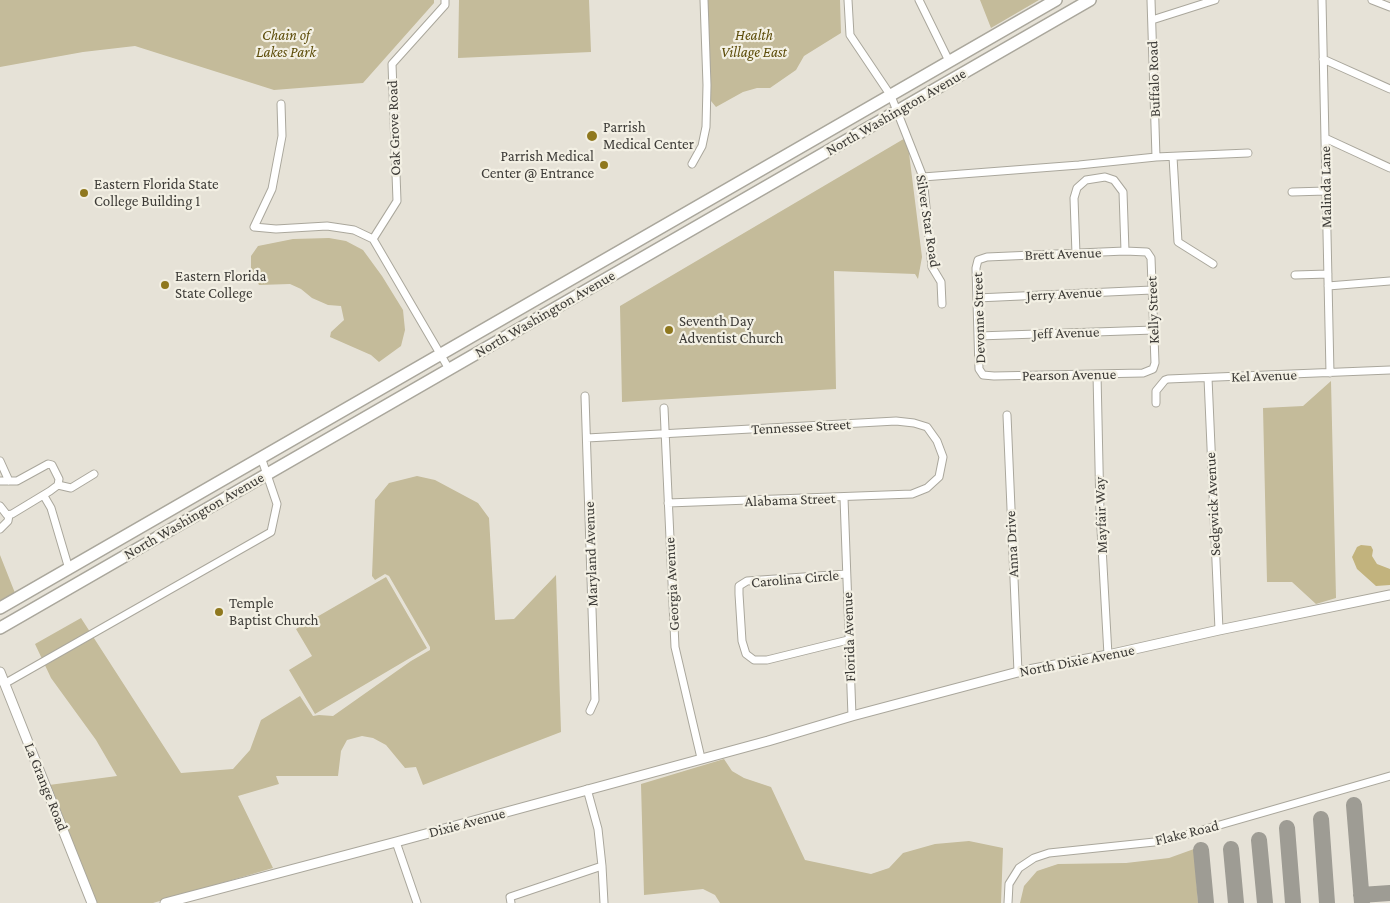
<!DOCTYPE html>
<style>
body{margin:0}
canvas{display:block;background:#e6e2d7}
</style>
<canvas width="1390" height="903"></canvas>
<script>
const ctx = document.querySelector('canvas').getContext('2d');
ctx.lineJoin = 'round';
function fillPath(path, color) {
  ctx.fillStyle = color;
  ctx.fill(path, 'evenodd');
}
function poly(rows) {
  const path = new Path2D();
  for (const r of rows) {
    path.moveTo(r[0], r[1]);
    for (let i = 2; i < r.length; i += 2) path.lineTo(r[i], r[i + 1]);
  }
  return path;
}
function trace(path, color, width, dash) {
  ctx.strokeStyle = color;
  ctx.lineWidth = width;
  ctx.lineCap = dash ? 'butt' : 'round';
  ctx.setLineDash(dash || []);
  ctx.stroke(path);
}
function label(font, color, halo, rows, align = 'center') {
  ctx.font = font + ' "Crimson Pro",serif';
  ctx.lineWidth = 4.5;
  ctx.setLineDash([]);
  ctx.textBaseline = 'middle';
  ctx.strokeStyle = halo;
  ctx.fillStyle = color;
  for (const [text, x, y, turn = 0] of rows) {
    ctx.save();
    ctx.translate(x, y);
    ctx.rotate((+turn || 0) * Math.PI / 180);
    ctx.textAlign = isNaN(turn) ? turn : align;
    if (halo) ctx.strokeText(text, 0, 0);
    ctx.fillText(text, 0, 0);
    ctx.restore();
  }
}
fillPath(poly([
 [0,0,434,0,434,3,363,83,274,90,135,46,83,52,0,67],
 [459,0,589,0,591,52,458,58],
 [707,0,840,0,841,33,804,56,796,70,770,88,757,88,743,92,716,107,711,101],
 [980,0,1039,0,991,28],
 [907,137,922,257,918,279,915,274,834,271,836,389,622,402,620,306],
 [329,238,346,241,363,250,382,276,403,310,405,330,401,346,379,362,371,355,330,337,331,332,344,320,341,306,328,305,312,298,301,289,290,284,259,285,251,268,251,256,258,246,293,239],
 [1331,381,1336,598,1316,604,1292,582,1267,582,1263,408,1303,406],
 [417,476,435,480,478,503,489,518,495,620,514,619,556,575,561,732,423,785,416,767,405,768,386,745,373,738,362,736,347,740,341,751,338,776,276,776,279,784,238,796,273,868,153,903,96,903,49,785,117,776,96,740,51,678,35,644,81,618,181,773,233,769,250,750,261,720,300,696,313,716,319,715,333,716,411,661,430,650,430,647,389,576,385,574,375,580,372,576,375,500,389,483],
 [0,555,15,593,0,602],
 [386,577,427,648,315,714,289,670,312,656,296,629],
 [724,759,732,771,744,778,771,787,805,860,871,874,889,868,903,853,935,844,969,841,1003,848,1001,903,720,903,715,895,703,889,644,895,641,784],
 [1194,849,1198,903,1020,903,1024,886,1037,871,1058,864,1126,863,1169,858]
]), '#c4bb9a');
fillPath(poly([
 [1361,545,1371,546,1373,550,1372,556,1377,564,1390,569,1390,585,1376,586,1357,569,1352,557,1357,547]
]), '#c2b37d');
trace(poly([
 [1354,805,1362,903],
 [1321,819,1327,903],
 [1287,828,1293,903],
 [1259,840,1265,903],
 [1231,849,1236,903],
 [1201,850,1206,903],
 [1361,895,1390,893]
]), '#9e9c94', 16);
const minor = poly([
 [848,0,850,35,891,96,923,177,932,267,941,282,942,304],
 [919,0,949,61],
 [1151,0,1156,157],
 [1322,0,1330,373],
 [1372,0,1390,7],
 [1152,20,1215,0],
 [1323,59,1390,89],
 [281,104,282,136,272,189,254,227,276,229,327,226,354,230,373,239,449,369],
 [1325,138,1390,168],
 [1173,157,1178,242,1213,264],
 [692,164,702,146,706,127,707,85,704,0],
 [923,177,1079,165,1156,157,1248,153],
 [1292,192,1326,191],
 [373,239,397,201,392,64,445,5,445,0],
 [1125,251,1147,252,1151,258,1155,363,1153,369,1143,373,994,376,983,375,979,369,978,336,976,268,978,260,987,257,1125,251],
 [1076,254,1074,198,1077,188,1086,180,1105,177,1114,180,1123,192,1125,251],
 [1295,275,1328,274],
 [1328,286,1390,281],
 [977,298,1152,290],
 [978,336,1154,330],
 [1097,374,1100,511,1108,655],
 [1208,378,1219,630],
 [585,396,595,700,590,711],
 [1156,403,1156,391,1165,380,1168,379,1390,370],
 [664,408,675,647,701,758],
 [1007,415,1018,672],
 [587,438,896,421,914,423,927,427,937,441,943,457,939,477,927,488,912,494,668,503],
 [0,461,9,481],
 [0,481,17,481,48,464,52,465,59,479,58,485,50,491,12,514,7,515,0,506],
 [58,485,71,488,94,474],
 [44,496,51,508,69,569],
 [844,498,852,716],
 [0,529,8,521,9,515],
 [846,574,747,581,739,586,739,594,742,641,746,654,754,660,767,660,848,640],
 [4,684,271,532,277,504,261,457],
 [587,789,598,829,602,866,604,903],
 [396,842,417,903],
 [511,903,510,897,602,866],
 [1008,903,1009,884,1019,868,1034,858,1049,853,1164,841,1390,776]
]);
const tertiary = poly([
 [0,672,92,903],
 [165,903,396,842,768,741,852,716,1018,672,1108,655,1219,630,1390,595]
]);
const primary = poly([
 [0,608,1056,0],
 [0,628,1090,0]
]);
trace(minor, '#aaa79c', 9);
trace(tertiary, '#aaa79c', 11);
trace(primary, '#aaa79c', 14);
trace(minor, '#fff', 7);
trace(tertiary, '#fff', 9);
trace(primary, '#fff', 11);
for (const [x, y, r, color] of [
 [592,136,6,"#8f781e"],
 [604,165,5,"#8f781e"],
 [84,193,5,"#8f781e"],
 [165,285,5,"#8f781e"],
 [669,330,5,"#8f781e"],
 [219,612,5,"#8f781e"]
]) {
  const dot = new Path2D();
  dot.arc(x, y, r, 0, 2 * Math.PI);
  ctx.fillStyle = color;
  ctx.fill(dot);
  trace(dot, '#f3f0e4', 2);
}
label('italic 15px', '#5d4d0a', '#f3f0e4', [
 ["Chain of",286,35],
 ["Lakes Park",286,52],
 ["Health",754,35],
 ["Village East",754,52]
]);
label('15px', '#3d3b37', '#f3f0e4', [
 ["Buffalo Road",1154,79,-92],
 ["North Washington Avenue",896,112,-30],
 ["Oak Grove Road",394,128,-92],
 ["Malinda Lane",1326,187,-91],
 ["Silver Star Road",928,221,81],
 ["Brett Avenue",1063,254,-2],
 ["Jerry Avenue",1064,294,-3],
 ["Kelly Street",1153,310,-92],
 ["North Washington Avenue",545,314,-30],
 ["Devonne Street",979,318,-92],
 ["Jeff Avenue",1066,333,-2],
 ["Pearson Avenue",1069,375,-1],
 ["Kel Avenue",1264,376,-2],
 ["Tennessee Street",801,427,-3],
 ["Alabama Street",790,500,-2],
 ["Sedgwick Avenue",1213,504,-93],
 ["Mayfair Way",1101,515,-92],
 ["North Washington Avenue",194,516,-30],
 ["Anna Drive",1012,544,-93],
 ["Maryland Avenue",591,554,-92],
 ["Carolina Circle",795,579,-5],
 ["Georgia Avenue",672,584,-93],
 ["Florida Avenue",849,637,-92],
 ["North Dixie Avenue",1077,661,-11],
 ["La Grange Road",46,787,68],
 ["Dixie Avenue",467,823,-15],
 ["Flake Road",1187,833,-14]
]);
label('15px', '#3d3b37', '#f3f0e4', [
 ["Parrish",603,127],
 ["Medical Center",603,144],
 ["Parrish Medical",594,156,"right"],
 ["Center @ Entrance",594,173,"right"],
 ["Eastern Florida State",94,184],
 ["College Building 1",94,201],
 ["Eastern Florida",175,276],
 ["State College",175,293],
 ["Seventh Day",679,321],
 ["Adventist Church",679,338],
 ["Temple",229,603],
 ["Baptist Church",229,620]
], 'left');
</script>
